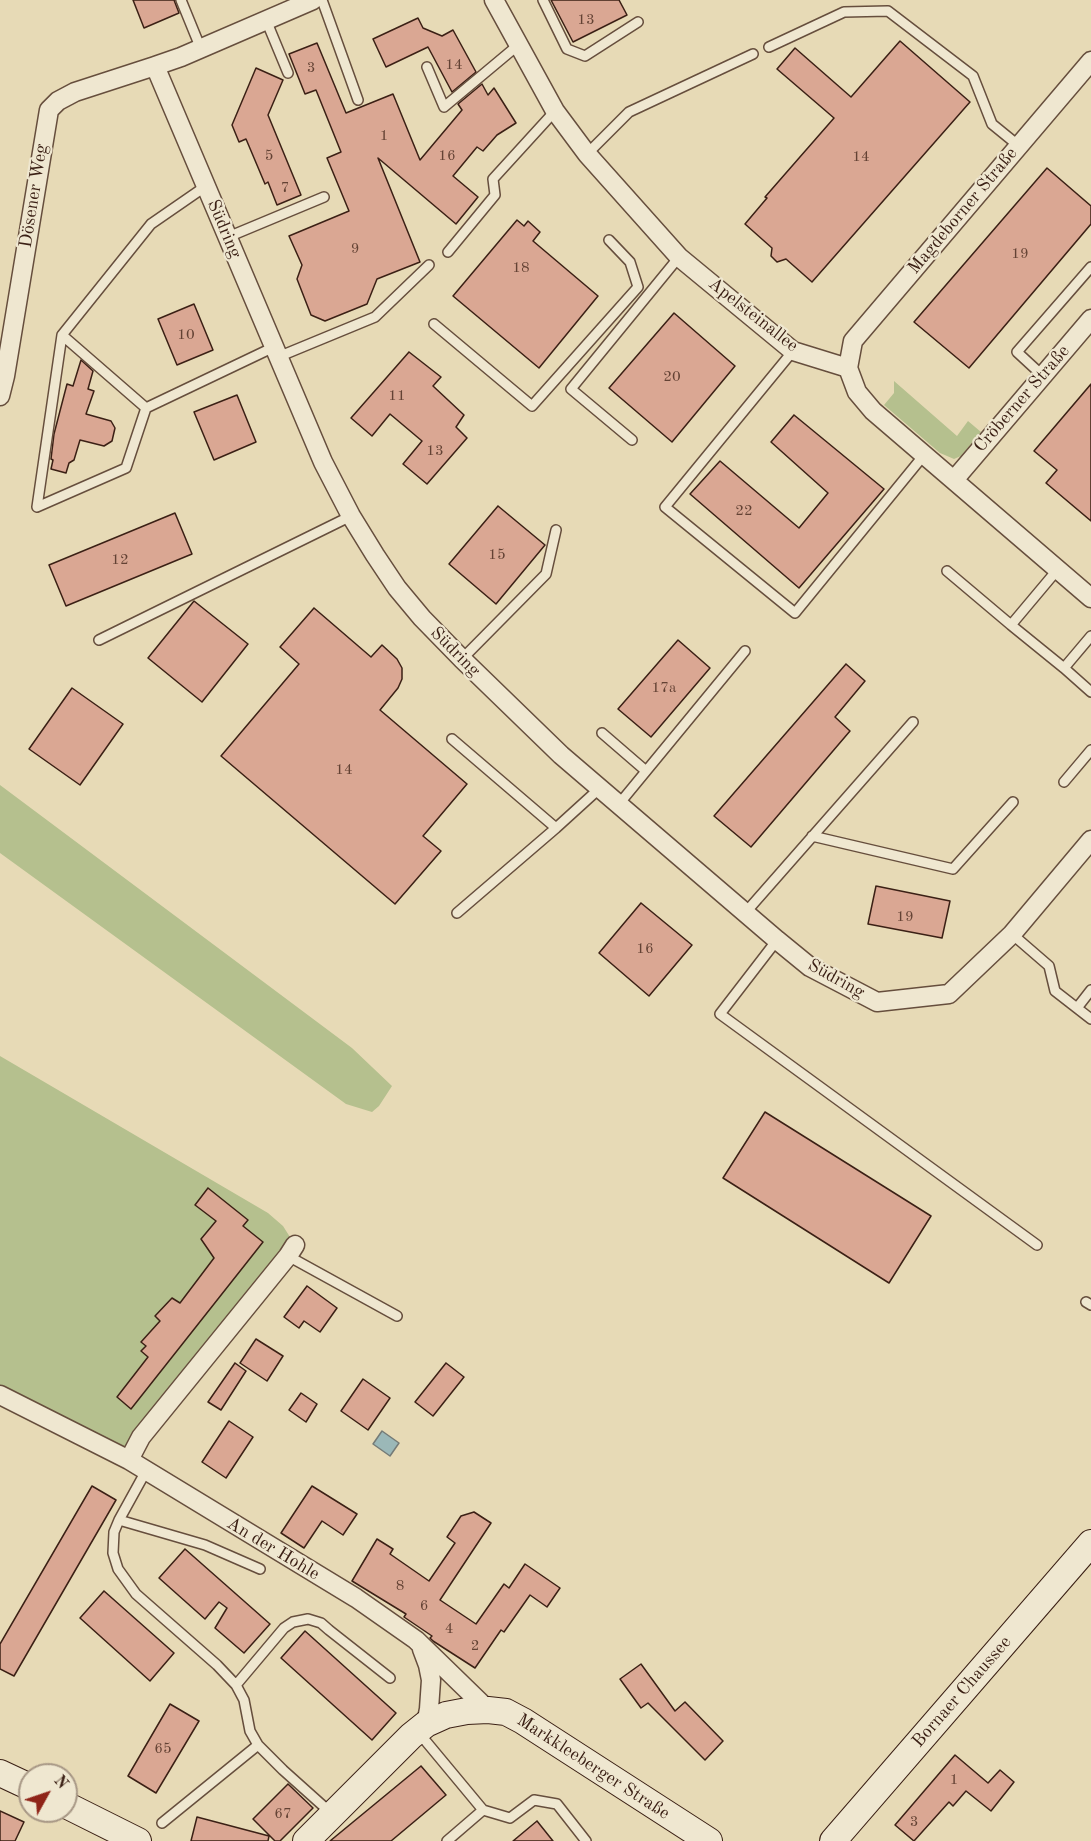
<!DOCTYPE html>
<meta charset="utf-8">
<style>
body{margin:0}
#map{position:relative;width:1091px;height:1841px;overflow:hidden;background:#e7dab6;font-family:"Old Standard TT",serif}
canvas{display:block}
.north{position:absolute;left:18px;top:1763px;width:60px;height:60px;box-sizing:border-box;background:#efe7d0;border:2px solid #a79785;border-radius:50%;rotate:50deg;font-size:16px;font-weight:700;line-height:24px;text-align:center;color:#3b2015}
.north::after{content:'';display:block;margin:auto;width:21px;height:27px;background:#8f2418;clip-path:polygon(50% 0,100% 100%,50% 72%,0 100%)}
</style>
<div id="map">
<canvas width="1091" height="1841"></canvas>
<div class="north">N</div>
</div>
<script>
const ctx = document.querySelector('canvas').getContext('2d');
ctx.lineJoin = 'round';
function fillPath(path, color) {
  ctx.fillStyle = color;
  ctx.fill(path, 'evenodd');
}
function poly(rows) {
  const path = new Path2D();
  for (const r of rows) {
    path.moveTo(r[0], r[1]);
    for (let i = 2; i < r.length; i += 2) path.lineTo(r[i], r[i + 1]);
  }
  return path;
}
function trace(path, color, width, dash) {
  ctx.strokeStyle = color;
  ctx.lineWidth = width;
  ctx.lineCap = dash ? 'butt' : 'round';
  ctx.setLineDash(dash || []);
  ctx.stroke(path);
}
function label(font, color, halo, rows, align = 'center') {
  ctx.font = font + ' "Old Standard TT",serif';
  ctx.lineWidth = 4.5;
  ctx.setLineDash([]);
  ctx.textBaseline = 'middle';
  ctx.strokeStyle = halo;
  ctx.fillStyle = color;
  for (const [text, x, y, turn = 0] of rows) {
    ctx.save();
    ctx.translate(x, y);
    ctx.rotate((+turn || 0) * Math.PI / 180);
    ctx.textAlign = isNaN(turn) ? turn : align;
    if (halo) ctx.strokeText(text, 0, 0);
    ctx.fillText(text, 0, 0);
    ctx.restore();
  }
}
fillPath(poly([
 [894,381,957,436,968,421,981,432,961,456,954,459,940,453,884,405,894,393],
 [0,785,352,1048,392,1086,379,1106,372,1112,346,1104,0,853],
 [0,1056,268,1213,283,1226,295,1245,129,1460,0,1395]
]), '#b5c08e');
const water = poly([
 [382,1431,399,1443,390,1456,373,1444,382,1431]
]);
fillPath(water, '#9bb8b8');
trace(water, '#757b77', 1.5);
const building = poly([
 [133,0,174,0,179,13,144,28,133,0],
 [551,0,619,0,627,15,573,42,551,0],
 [418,18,423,28,442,36,453,30,476,72,452,92,428,47,386,67,373,39,418,18],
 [900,41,970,102,812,282,786,259,777,262,771,256,772,248,745,224,767,198,765,197,834,118,777,69,795,48,851,97,900,41],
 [317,43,346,113,393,94,420,160,462,110,458,104,482,84,488,95,494,88,516,123,497,135,483,151,477,147,453,176,478,197,456,224,378,158,420,262,377,279,367,304,325,321,311,315,297,279,302,265,289,236,349,211,327,158,341,152,316,90,305,94,289,54,317,43],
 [256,68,283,80,268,115,301,195,277,205,268,182,265,184,246,139,239,142,232,125,256,68],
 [1047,168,1091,206,1091,224,969,368,914,322,1047,168],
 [517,220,524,226,528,221,540,232,533,241,598,296,539,368,453,296,517,220],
 [194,304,213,350,177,365,158,319,194,304],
 [674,313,735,366,672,442,609,388,674,313],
 [409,352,441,377,433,386,464,415,456,427,467,438,427,484,403,464,422,441,390,414,372,436,351,418,409,352],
 [81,360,93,371,88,389,94,391,86,414,111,421,115,428,112,441,104,446,80,440,74,460,69,463,66,473,51,469,53,460,51,459,54,434,67,384,73,386,81,360],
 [1091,384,1091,521,1046,483,1057,470,1034,451,1091,384],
 [237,395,256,442,214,460,194,412,237,395],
 [794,415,884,489,799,588,690,494,720,461,799,528,828,493,771,442,794,415],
 [498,506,545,545,496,604,449,564,498,506],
 [175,513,192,554,66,606,49,565,175,513],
 [194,601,248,644,202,702,148,658,194,601],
 [314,608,371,657,382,645,397,659,402,668,402,679,398,688,380,710,467,784,423,836,441,851,395,904,221,756,299,664,280,647,314,608],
 [678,640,710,668,651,737,618,709,678,640],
 [846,664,865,681,835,717,850,731,751,847,714,816,846,664],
 [72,688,123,724,80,785,29,749,72,688],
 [876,886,950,901,942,938,868,924,876,886],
 [641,903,692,945,649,996,599,953,641,903],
 [765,1112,931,1216,889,1283,723,1178,765,1112],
 [208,1188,248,1220,243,1226,263,1242,131,1409,117,1397,148,1357,141,1351,146,1346,141,1342,160,1321,155,1316,172,1298,180,1303,214,1258,201,1239,216,1221,195,1205,208,1188],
 [307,1286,337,1308,320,1332,304,1321,299,1328,284,1317,307,1286],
 [256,1339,283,1356,267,1381,240,1363,256,1339],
 [235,1363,246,1371,221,1410,208,1402,235,1363],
 [446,1363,464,1377,433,1416,415,1402,446,1363],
 [363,1379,390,1398,368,1430,341,1411,363,1379],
 [301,1393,317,1404,306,1422,289,1410,301,1393],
 [229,1421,253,1437,226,1478,202,1462,229,1421],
 [92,1486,116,1500,14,1676,0,1669,0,1644,92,1486],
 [312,1486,357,1514,343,1535,322,1521,304,1548,281,1533,312,1486],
 [474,1512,491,1523,440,1600,476,1624,504,1584,509,1588,525,1564,560,1588,547,1607,530,1595,504,1632,501,1630,475,1668,433,1641,430,1638,432,1636,404,1617,406,1614,352,1581,377,1539,393,1549,390,1554,429,1581,455,1543,447,1537,461,1516,474,1512],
 [185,1549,270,1624,244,1653,215,1628,227,1608,219,1602,205,1619,159,1578,185,1549],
 [104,1591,174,1653,150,1681,80,1618,104,1591],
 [305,1631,396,1713,372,1740,281,1658,305,1631],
 [641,1664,675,1711,685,1702,723,1741,705,1760,648,1703,641,1708,620,1679,641,1664],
 [170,1704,199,1721,156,1793,128,1776,170,1704],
 [955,1755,988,1783,1000,1770,1014,1782,991,1811,966,1791,953,1806,949,1802,914,1841,895,1825,955,1755],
 [421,1766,446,1795,391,1841,330,1841,421,1766],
 [288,1784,313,1808,280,1841,275,1841,253,1819,288,1784],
 [0,1811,24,1822,15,1841,0,1841,0,1811],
 [197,1817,269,1836,268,1841,191,1841,197,1817],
 [537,1821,553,1841,513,1841,537,1821]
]);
fillPath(building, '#daa793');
trace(building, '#3b2015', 1.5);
const service = poly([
 [181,0,201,49],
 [322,0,358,100],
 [543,0,567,49,585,56,638,22],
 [266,20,288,73],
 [769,47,844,12,888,11,973,76,992,124,1019,146],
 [427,67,444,107,517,46],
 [587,154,629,112,753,54],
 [228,237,324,197],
 [448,252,495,195,493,179,555,111],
 [434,324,532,406,638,287,630,262,609,240],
 [62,335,151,224,206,186],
 [793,351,665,507,795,613,924,455],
 [278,357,375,317,429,265],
 [1043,376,1017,352,1091,267],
 [146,408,62,335,37,507,126,468,146,408,274,347],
 [632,440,571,389,679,257],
 [947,571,1011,625,1058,569],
 [1011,625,1064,668,1091,636],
 [99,640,351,516],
 [462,659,546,574,556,530],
 [1064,668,1091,692],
 [602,733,646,771],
 [452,739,556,828,600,788],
 [1064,782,1091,750],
 [619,804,745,651],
 [812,836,953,869,1013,802],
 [746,912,913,722],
 [457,913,556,828],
 [1012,934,1049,966,1055,991,1091,1019],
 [777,940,720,1014,1037,1245],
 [1077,1008,1091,990],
 [288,1256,397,1316],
 [1086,1302,1091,1305],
 [146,1471,119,1520,114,1532,113,1553,118,1569,136,1594,217,1665,236,1685,244,1700,250,1731,258,1745,283,1770,331,1813],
 [119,1520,205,1545,260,1569],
 [236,1685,284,1628,293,1622,308,1619,321,1623,329,1630,390,1678],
 [419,1733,483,1810,510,1818,534,1800,557,1804,586,1841],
 [162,1823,258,1745],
 [447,1841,483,1810]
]);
const minor = poly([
 [313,0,181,57,155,66,323,462,351,516,375,555,397,588,422,618,462,659,561,755,777,940,810,967,877,1002,949,994,1012,934,1091,840],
 [494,0,555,111,587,154,679,257,793,351,848,368],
 [848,368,853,341,1091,61],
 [848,368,857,392,873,411,1091,598],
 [0,396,5,376,49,110,58,101,75,92,155,66],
 [954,480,1091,319],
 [0,1395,129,1460,356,1598,416,1640,488,1710],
 [129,1460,141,1437,288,1256,295,1245],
 [422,1649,428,1665,431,1680,429,1709,426,1724]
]);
const secondary = poly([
 [0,1773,30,1787],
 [66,1805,138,1841],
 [306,1841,411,1736,426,1724,446,1715,467,1711,488,1710,506,1712,523,1721,709,1841],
 [833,1841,1091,1543]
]);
trace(service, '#664e3d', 12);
trace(minor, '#664e3d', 21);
trace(secondary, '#3b2015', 28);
trace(service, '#efe7d0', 9);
trace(minor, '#efe7d0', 18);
trace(secondary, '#efe7d0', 26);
label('15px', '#634234', null, [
 ["13",586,20],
 ["14",454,65],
 ["3",311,68],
 ["1",384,136],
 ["5",269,156],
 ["16",447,156],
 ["14",861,157],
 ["7",285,188],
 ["9",355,249],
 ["19",1020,254],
 ["18",521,268],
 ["10",186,335],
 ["20",672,377],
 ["11",397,396],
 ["13",435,451],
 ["22",744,511],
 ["15",497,555],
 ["12",120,560],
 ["17a",664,688],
 ["14",344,770],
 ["19",905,917],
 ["16",645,949],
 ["8",400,1586],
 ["6",424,1606],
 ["4",449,1629],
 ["2",475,1646],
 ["65",163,1749],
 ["1",954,1780],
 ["67",283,1814],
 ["3",914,1822]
]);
label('18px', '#3b2015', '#efe7d0', [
 ["Dösener Weg",34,196,-81],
 ["Magdeborner Straße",963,211,-50],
 ["Südring",224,229,67],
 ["Apelsteinallee",753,315,38],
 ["Cröberner Straße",1022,399,-49],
 ["Südring",455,652,45],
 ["Südring",836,979,29],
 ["An der Hohle",273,1549,31],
 ["Bornaer Chaussee",962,1692,-49],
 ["Markkleeberger Straße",593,1767,33]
]);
</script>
